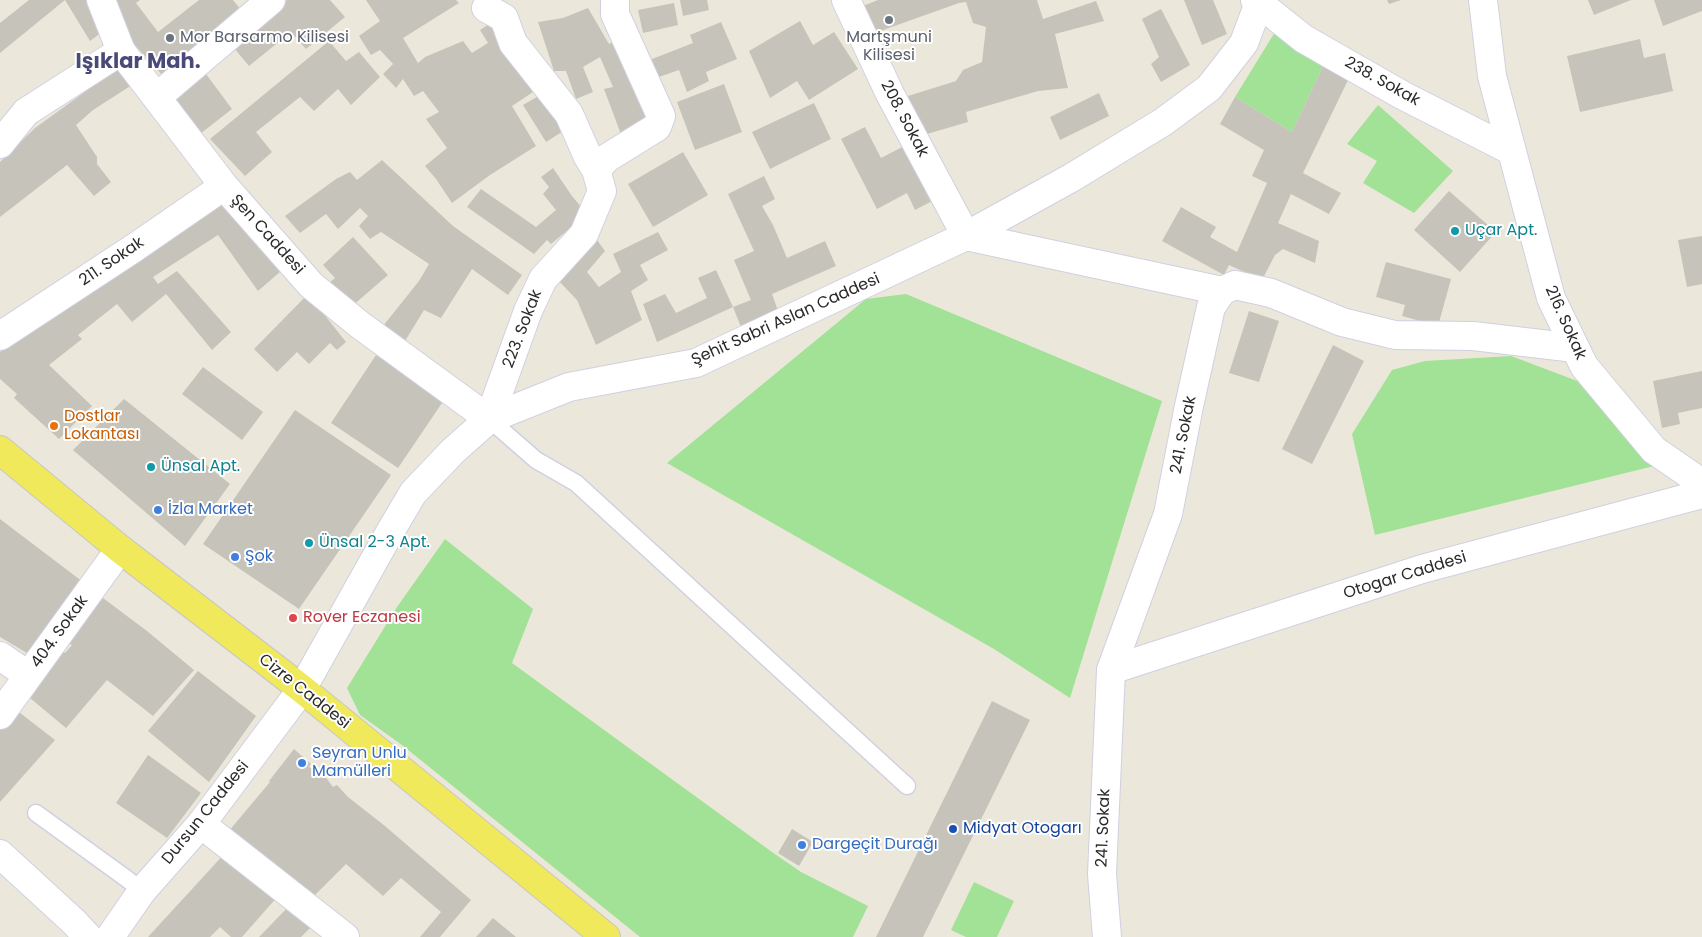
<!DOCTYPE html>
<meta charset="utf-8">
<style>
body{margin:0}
canvas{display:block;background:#ebe7da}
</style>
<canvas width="1702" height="937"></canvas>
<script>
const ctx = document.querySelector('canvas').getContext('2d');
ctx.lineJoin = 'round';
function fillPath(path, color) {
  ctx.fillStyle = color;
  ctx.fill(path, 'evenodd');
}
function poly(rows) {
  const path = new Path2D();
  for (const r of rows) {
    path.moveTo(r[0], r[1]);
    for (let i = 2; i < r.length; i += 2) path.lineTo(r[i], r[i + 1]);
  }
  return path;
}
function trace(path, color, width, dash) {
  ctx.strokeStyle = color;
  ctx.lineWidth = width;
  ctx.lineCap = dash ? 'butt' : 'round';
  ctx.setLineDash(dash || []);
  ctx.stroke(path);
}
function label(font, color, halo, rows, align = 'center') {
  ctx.font = font + ' Poppins,sans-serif';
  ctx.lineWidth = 4;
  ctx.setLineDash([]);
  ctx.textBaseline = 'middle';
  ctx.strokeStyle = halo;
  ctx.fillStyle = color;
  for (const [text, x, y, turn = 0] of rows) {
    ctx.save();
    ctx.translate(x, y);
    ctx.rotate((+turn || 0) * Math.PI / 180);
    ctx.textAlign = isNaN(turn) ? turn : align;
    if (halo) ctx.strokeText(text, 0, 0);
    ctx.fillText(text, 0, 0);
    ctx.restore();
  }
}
fillPath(poly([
 [1275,32,1324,64,1292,132,1235,97],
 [1378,105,1453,171,1414,213,1363,183,1377,161,1347,144],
 [906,294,1162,401,1070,698,994,649,667,463,866,299],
 [1511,356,1580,382,1658,465,1375,535,1352,434,1392,370,1425,361],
 [445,539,533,609,512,663,772,852,801,872,868,906,853,937,640,937,402,745,360,715,347,688,397,607],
 [974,882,1014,901,997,937,966,937,951,930]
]), '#a2e297');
fillPath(poly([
 [29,0,90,0,105,30,90,41,65,0,0,53,0,23],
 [114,0,140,0,136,3,158,32,199,0,233,0,242,11,164,77,133,43],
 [287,0,330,0,345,17,306,49,291,32,249,66,234,48],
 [366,0,456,0,459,3,403,38,418,63,425,57,463,41,472,53,488,43,480,30,494,21,520,65,533,92,512,106,536,146,490,175,452,203,436,179,425,166,447,148,426,119,439,112,423,91,414,96,403,79,396,88,383,74,393,64,380,50,371,55,359,36,380,21],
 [680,0,707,0,709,10,683,16],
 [878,0,1037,0,1043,19,1096,1,1104,21,1055,34,1068,88,1038,91,966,112,968,122,920,136,908,96,956,81,963,70,982,62,986,27,973,23,966,2,959,3,872,34,863,6],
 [1184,0,1213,0,1227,34,1202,45],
 [1387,0,1401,0,1389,4],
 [1588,0,1631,0,1594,15],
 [1654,0,1702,0,1702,11,1663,26],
 [674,3,678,25,643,33,638,10],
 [588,8,609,44,617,40,653,122,622,137,604,89,613,87,600,57,583,67,593,92,576,99,566,71,554,71,538,22,563,18],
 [1161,9,1190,65,1161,82,1151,64,1159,57,1142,19],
 [800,21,813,45,834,32,858,69,809,100,797,81,770,98,749,51],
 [721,22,737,59,706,72,709,81,687,92,679,70,656,78,647,61,693,43,690,35],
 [1640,39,1644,58,1665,53,1673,91,1580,112,1567,56],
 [329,41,346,61,359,52,380,77,351,105,338,89,314,111,300,97,256,132,272,152,245,176,210,139],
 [1324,64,1350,76,1303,173,1341,193,1329,214,1291,194,1278,223,1319,241,1315,263,1283,249,1275,255,1262,280,1229,265,1224,275,1162,241,1181,207,1216,227,1210,237,1237,252,1267,183,1252,176,1264,150,1220,124,1235,97,1292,132],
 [118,68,132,85,93,110,76,125,97,157,97,164,111,182,94,196,67,165,0,217,0,162,35,128],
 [206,74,232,109,200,134,174,99],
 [724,84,742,132,695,150,677,102],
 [1099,93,1109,116,1060,140,1050,117],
 [542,94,565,130,546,142,523,105],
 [814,103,831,139,770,169,752,132],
 [865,127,881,158,908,144,936,199,915,210,907,193,877,209,841,139],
 [683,152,708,195,653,227,628,184],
 [382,160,453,226,522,275,508,295,472,269,441,318,424,310,405,341,383,326,419,281,429,264,381,232,370,239,359,226,368,216,360,208,338,229,326,214,300,233,285,216,336,179,350,172,357,180],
 [553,168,572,196,587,214,551,244,547,240,534,254,467,207,481,189,536,227,556,210,543,194,549,187,541,177],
 [764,176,775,199,762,206,773,225,787,258,825,241,836,266,772,294,780,316,743,332,733,307,751,300,734,260,754,251,728,194],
 [1449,191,1496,232,1460,272,1414,230],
 [225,200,281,271,258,291,218,235,153,277,158,284,177,271,231,332,212,350,166,294,132,322,117,304,78,335,82,339,49,365,92,406,59,439,14,398,17,394,0,379,0,352,20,335,139,262,136,256],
 [658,232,668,250,640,265,648,280,631,291,642,320,596,345,577,300,556,278,594,236,605,251,587,272,599,287,621,272,613,254],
 [1702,236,1702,284,1687,287,1678,240],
 [353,237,388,275,351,307,329,283,335,278,323,265],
 [1386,262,1451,279,1438,326,1402,316,1405,305,1376,297],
 [716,270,733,307,657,342,643,304,665,294,676,313,707,298,698,278],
 [308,294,346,342,337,350,330,343,309,364,297,352,277,372,254,349],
 [1249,311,1279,321,1259,382,1229,373],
 [1333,345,1364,361,1312,464,1282,449],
 [376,355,444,400,398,468,331,423],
 [203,367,263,412,242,440,182,394],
 [1702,371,1702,408,1678,413,1680,424,1662,428,1653,381],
 [124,399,230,484,185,546,73,450],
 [295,410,391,475,299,609,203,544],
 [0,519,83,582,32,656,0,637],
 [103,598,147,631,194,670,153,716,107,680,66,728,24,693,62,650,65,653,72,645,68,643,69,639],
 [198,671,256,716,209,782,148,731],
 [992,701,1030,720,923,937,876,937],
 [15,709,55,740,0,802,0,730],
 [294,749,311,764,309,767,324,775,333,787,337,785,348,797,385,826,471,900,440,937,420,937,441,912,401,878,383,896,346,864,312,898,228,832,270,782,269,781],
 [148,755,201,793,167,838,116,803],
 [792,829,813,842,799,866,778,853],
 [226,852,279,895,242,937,231,937,220,927,210,937,148,937],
 [291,904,315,923,301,937,259,937],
 [493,918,516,937,476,937]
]), '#c6c4ba');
const lane = poly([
 [489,419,536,460,576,483,907,786],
 [36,813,127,879,142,891]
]);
const street = poly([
 [846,0,890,94,966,236,1222,291],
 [1255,0,1304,39,1402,95,1512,151],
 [1483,0,1492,76,1551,298,1584,366,1654,450,1702,483],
 [486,8,504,18,513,43,569,114,588,157,596,170],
 [157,97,271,0],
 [0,144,26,112,121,51],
 [0,336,134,248,224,186],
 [489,419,528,311,543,279,584,234,602,191,596,170,607,158,657,127,661,116,615,14,615,0],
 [0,656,28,675],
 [0,715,120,549],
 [201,824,345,937],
 [0,854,74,922,88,937],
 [1107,937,1102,874,1111,670,1168,514,1189,406,1211,307,1222,291,1235,285,1271,293,1342,322,1395,335,1473,336,1575,348]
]);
const secondary = poly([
 [101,0,121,51,224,186,311,285,360,325,489,419],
 [1111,670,1422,569,1702,494],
 [110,937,142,891,201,824,302,689,390,532,413,493,453,451,489,419,569,387,696,363,966,236,1071,178,1163,122,1209,88,1244,43,1260,0]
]);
const primary = poly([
 [0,450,120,549,302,689,606,937]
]);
trace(lane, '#d0d0e2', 19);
trace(street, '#d0d0e2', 30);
trace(secondary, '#d0d0e2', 30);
trace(primary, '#c7c7c7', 30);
trace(lane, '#fff', 16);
trace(street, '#fff', 28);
trace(secondary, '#fff', 28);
trace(primary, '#f0e95b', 28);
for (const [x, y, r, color] of [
 [889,20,5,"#6b7280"],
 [170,38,5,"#6b7280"],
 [1455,231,5,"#0f9aa8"],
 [54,426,5,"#e8710a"],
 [151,467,5,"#0f9aa8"],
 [158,510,5,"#3f7fe0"],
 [309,543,5,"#0f9aa8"],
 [235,557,5,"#3f7fe0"],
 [293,618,5,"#e0444e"],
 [302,763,5,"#3f7fe0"],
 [953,829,5,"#1a4fb4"],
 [802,845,5,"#3f7fe0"]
]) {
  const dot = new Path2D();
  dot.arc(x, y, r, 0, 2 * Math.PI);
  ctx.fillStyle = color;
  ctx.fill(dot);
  trace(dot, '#fff', 2);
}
label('16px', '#5b616d', '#fff', [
 ["Mor Barsarmo Kilisesi",180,38],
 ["Martşmuni",889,38,"center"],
 ["Kilisesi",889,56,"center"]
], 'left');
label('16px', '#292929', '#fff', [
 ["238. Sokak",1382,82,29],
 ["208. Sokak",904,119,62],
 ["Şen Caddesi",267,235,48],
 ["211. Sokak",112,262,-34],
 ["Şehit Sabri Aslan Caddesi",786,320,-24],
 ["216. Sokak",1565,323,66],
 ["223. Sokak",523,329,-69],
 ["241. Sokak",1184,435,-79],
 ["Otogar Caddesi",1405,576,-17],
 ["404. Sokak",60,632,-54],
 ["Cizre Caddesi",304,692,38],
 ["Dursun Caddesi",206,813,-51],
 ["241. Sokak",1104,828,-88]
]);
label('16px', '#0d838f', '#fff', [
 ["Uçar Apt.",1465,231],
 ["Ünsal Apt.",161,467],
 ["Ünsal 2-3 Apt.",319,543]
], 'left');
label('16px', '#c56008', '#fff', [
 ["Dostlar",64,417],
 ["Lokantası",64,435]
], 'left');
label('16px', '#366cbe', '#fff', [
 ["İzla Market",168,510],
 ["Şok",245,557],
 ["Seyran Unlu",312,754],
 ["Mamülleri",312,772],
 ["Dargeçit Durağı",812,845]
], 'left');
label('16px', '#be3a42', '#fff', [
 ["Rover Eczanesi",303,618]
], 'left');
label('16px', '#164399', '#fff', [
 ["Midyat Otogarı",963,829]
], 'left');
label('bold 21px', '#4a4a79', '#fff', [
 ["Işıklar Mah.",138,63]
]);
</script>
